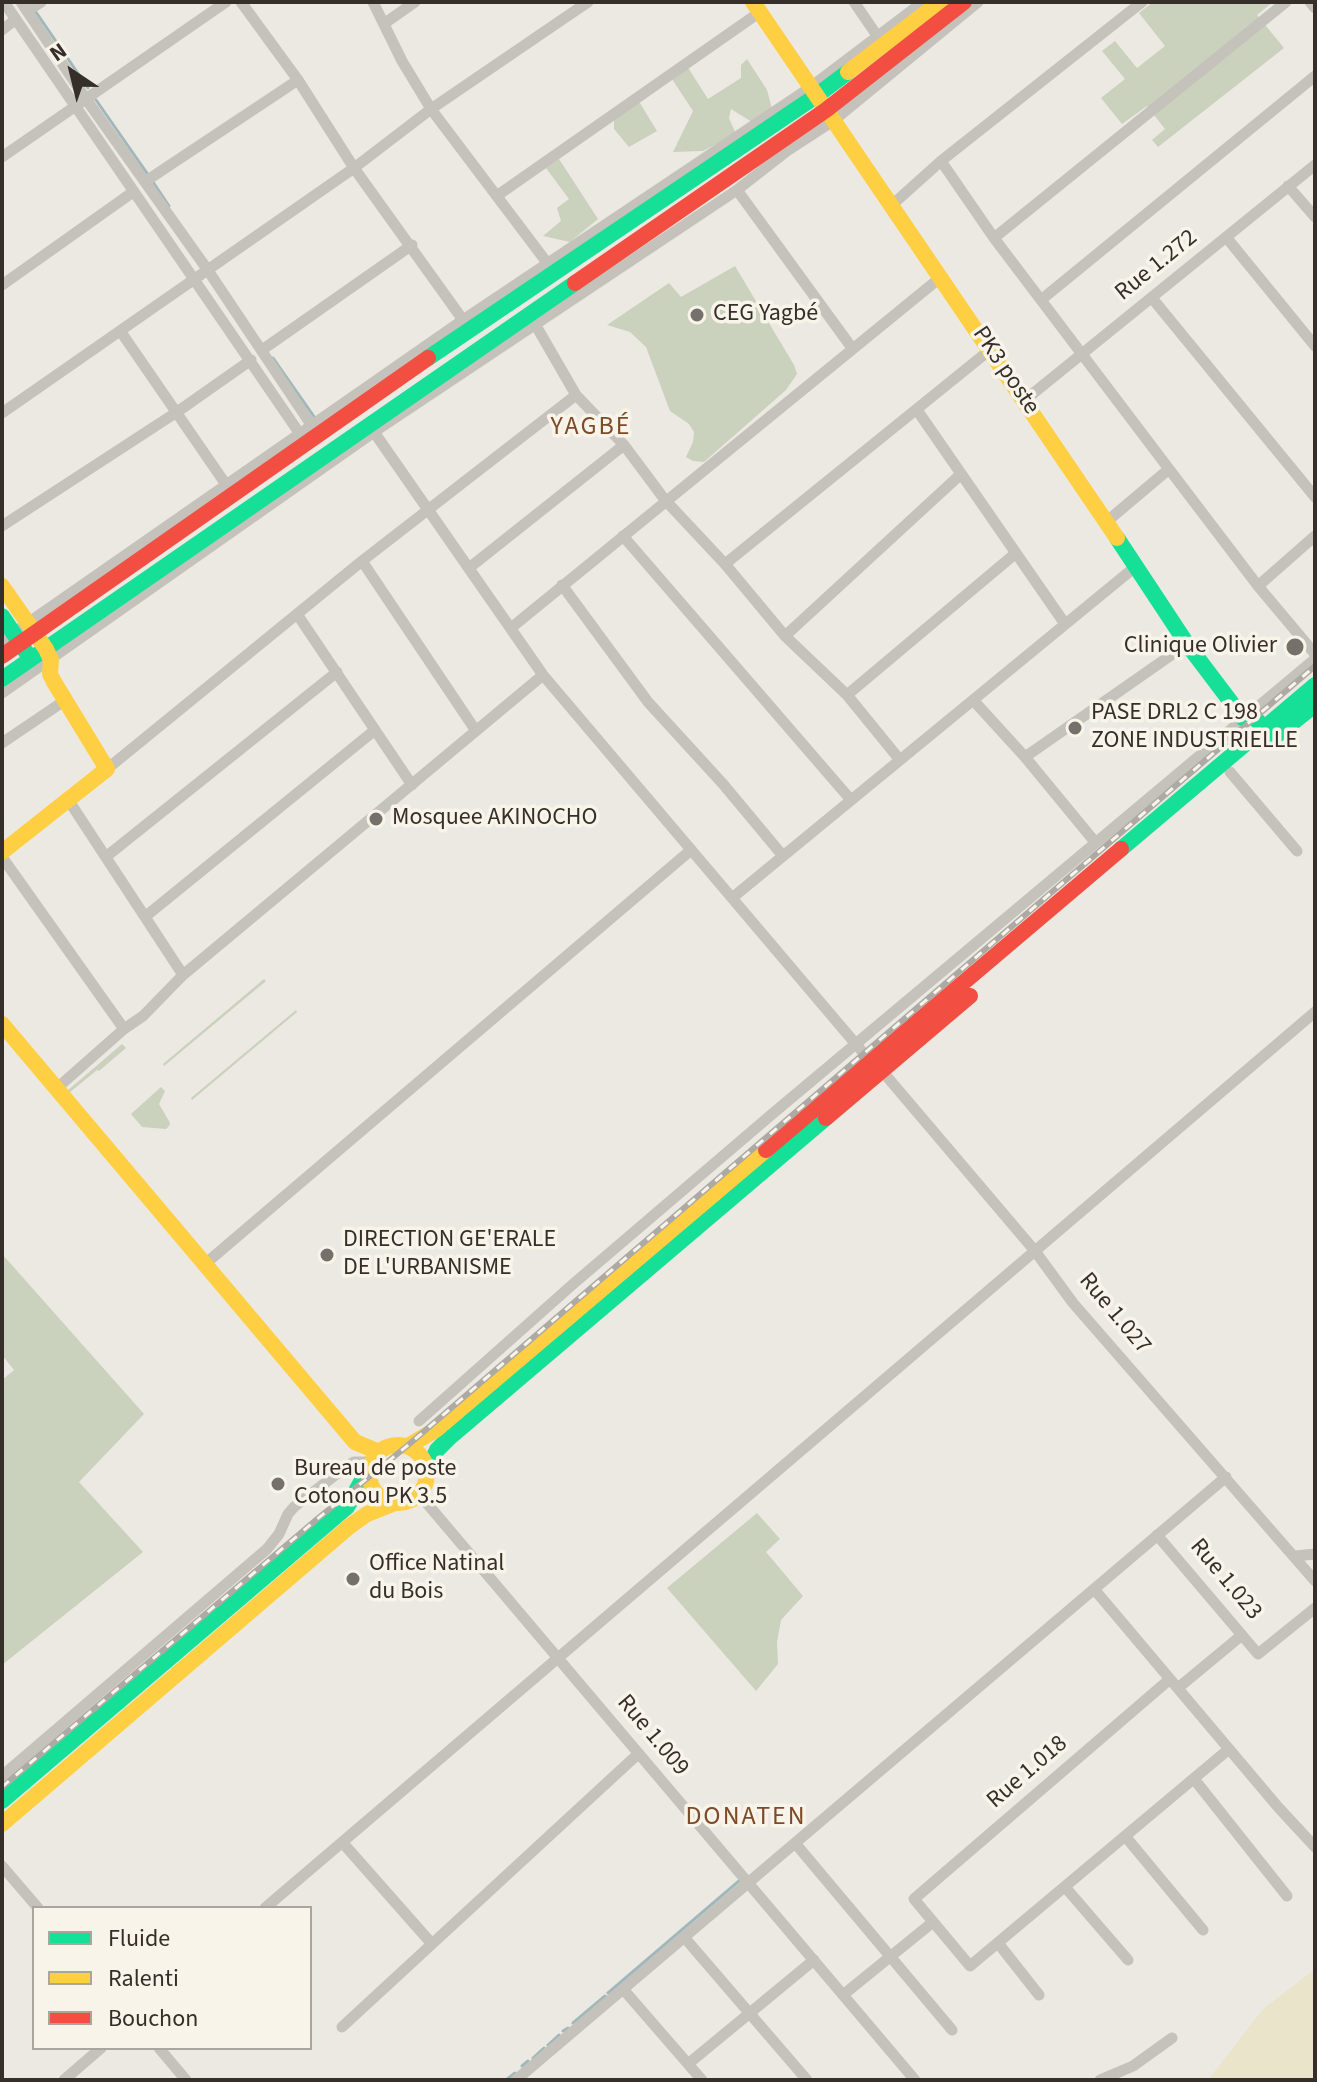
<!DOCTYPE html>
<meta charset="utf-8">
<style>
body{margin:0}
#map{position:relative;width:1317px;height:2082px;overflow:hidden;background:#ece9e2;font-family:"Source Sans 3",sans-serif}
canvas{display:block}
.frame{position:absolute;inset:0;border:4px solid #362f29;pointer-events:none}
.legend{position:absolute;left:32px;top:1906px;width:280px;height:144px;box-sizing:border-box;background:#f8f4ea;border:2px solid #aaa59d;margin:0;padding:10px 14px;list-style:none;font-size:24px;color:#362f29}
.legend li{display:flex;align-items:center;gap:16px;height:40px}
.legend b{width:40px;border:2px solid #aaa59d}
.north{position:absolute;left:32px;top:32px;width:80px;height:80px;-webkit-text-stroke:6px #f8f4ea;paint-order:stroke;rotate:325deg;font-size:22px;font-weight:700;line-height:32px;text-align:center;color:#362f29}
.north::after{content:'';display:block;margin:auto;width:28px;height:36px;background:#362f29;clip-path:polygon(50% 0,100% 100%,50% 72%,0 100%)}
</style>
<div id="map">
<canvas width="1317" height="2082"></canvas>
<div class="frame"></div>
<ul class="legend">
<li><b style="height:10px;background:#16e098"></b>Fluide</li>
<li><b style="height:10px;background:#ffcf43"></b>Ralenti</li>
<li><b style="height:10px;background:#f24e42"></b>Bouchon</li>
</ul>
<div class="north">N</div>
</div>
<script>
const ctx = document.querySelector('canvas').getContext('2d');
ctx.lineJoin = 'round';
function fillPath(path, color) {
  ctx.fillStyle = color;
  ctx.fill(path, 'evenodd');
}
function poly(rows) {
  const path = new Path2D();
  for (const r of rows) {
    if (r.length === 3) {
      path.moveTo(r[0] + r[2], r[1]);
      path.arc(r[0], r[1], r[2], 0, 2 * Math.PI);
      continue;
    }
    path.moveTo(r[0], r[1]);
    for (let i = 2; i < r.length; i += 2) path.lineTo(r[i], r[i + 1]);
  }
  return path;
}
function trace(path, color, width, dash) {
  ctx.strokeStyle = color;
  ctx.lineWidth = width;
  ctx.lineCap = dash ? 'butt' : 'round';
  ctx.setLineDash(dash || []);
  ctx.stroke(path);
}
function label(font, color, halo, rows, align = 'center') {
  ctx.font = font + ' "Source Sans 3",sans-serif';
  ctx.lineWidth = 7;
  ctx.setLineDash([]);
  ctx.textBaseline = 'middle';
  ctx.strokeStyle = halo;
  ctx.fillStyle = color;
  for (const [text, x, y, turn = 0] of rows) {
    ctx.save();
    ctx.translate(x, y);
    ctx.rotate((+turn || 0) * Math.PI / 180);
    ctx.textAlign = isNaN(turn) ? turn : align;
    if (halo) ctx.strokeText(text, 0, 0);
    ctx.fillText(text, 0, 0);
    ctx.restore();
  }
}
fillPath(poly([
 [1153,2,1273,2,1257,15,1284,48,1158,147,1152,140,1165,129,1147,106,1122,124,1101,98,1125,79,1102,51,1115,41,1137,68,1165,46,1139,13],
 [747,59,767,90,772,109,752,122,731,109,729,118,736,134,703,151,673,152,693,111,670,76,687,66,708,99,741,78,741,65],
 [638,100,657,131,629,147,614,129,614,115],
 [559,159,598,219,570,242,543,236,561,221,557,208,569,199,546,168],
 [735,266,794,365,797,374,786,390,704,462,693,461,686,457,693,442,694,432,689,424,670,411,646,347,630,332,607,325,669,283,681,297],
 [264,979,266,981,164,1066,163,1064],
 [296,1010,297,1012,192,1100,191,1098],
 [122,1044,126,1048,99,1071,97,1070,69,1093,67,1091],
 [161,1087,165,1091,159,1104,170,1123,169,1126,166,1129,142,1127,131,1114],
 [2,1254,144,1414,79,1482,143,1552,2,1665,2,1380,14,1370,2,1355],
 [757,1513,780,1539,766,1552,803,1596,781,1620,777,1642,778,1664,756,1691,667,1588]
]), '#cad1bd');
fillPath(poly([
 [1315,1969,1313,2080,1208,2080,1263,2009]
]), '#eae4cb');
trace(poly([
 [29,2,88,88],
 [96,100,149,176],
 [153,182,169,206],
 [273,358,315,418],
 [608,1993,739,1881],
 [573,2023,605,1996],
 [563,2031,568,2028],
 [548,2045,559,2035],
 [533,2058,544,2048],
 [522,2066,528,2061],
 [506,2080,515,2073]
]), '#a0b8bc', 3);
trace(poly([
 [4,2,300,434],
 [21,2,86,99,207,269,312,426],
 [241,2,298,80,354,168,463,320],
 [373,2,402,61,431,109,548,264],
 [854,2,878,37],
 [1310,2,1315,8],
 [27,11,41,2],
 [385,23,415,2],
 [2,30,15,20],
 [2,157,226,2],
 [941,161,994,238,1169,469,1258,586,1315,654],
 [146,181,298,80],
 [1288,186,1315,217],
 [737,190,852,348],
 [498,195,760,12],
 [892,205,941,161,1142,2],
 [1226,237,1315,346],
 [994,238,1286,2],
 [2,285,133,192],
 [1152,298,1315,497],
 [1041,300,1315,76],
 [535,324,576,395,624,445,665,500,725,564,785,636,847,695,900,760],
 [121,332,227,486],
 [262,350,412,245],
 [1025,400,1315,165],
 [917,410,1065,624],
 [2,413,354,168,431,109,588,2],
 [374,432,543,675,871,1062],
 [1105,523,1169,469],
 [2,526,177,412,251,360],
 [623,536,851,800],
 [362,561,476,731],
 [725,564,991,349],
 [469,568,624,445],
 [562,585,648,702,723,784,783,856],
 [1258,586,1315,536],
 [297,614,412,785],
 [511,628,941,277],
 [785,636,961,474],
 [2,641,463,320,811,87,923,2],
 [2,693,374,432,737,190,787,151,833,121,978,2],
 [847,695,1016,553],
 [973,700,1025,757,1095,842],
 [2,743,64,701],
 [1025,757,1187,644],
 [107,769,362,561,576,395],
 [1230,772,1297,851],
 [69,801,183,975],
 [107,856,337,672],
 [2,857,124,1029],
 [732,898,1135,567],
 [146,916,375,730],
 [883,1072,1035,1251,1073,1303,1315,1581],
 [56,1089,124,1029,143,1016,183,975,543,675],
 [205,1264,691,850],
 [419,1421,572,1285,771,1115,1315,659],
 [419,1494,915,2080],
 [1157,1535,1258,1654,1315,1608],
 [1295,1556,1315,1554],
 [1094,1589,1278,1807,1315,1847],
 [1170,1679,914,1899,970,1966,1229,1749],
 [1178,1688,1242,1635],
 [2,1776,267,1549,279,1534,288,1514,294,1507,347,1466,354,1462,371,1462],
 [1194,1779,1287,1896],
 [1125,1836,1203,1930],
 [342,1842,432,1944],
 [795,1843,952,2030],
 [2,1866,38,1908],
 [1065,1887,1128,1960],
 [265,1908,1315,1012],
 [684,1937,807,2080],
 [998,1943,1039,1995],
 [623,1989,702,2080],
 [843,1995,933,1922],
 [342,2027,638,1754],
 [159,2048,186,2080],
 [688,2064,814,1960],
 [64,2080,101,2048],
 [516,2080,1226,1477],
 [1100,2080,1133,2066,1172,2038]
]), '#c5c1bb', 11);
trace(poly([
 [428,358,816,96,848,72],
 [1117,538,1187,644,1243,718,1254,717,1264,728],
 [2,616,26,652],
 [2,679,575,283],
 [1272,739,1315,705],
 [1121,849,1315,685],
 [427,1471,437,1450,448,1439,826,1118],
 [2,1801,347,1507,369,1468]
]), '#16e098', 16);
trace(poly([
 [753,2,1117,538],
 [848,72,940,2],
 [2,586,46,649,51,660,50,674,54,682,107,769,2,852],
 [2,1024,355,1442,379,1452],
 [398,1474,29],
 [408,1446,437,1429,766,1150],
 [2,1824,350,1526,367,1514,395,1503]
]), '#ffcf43', 16);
trace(poly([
 [575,283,826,110,964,2],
 [2,656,428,358],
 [826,1118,970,996],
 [766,1150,1121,849]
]), '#f24e42', 16);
const rail = poly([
 [2,1787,316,1520,407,1446,1315,666]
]);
trace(rail, '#adaaa5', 6);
trace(rail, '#f8f4ea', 3, [9]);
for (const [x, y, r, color] of [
 [697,315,8,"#76706a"],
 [1295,647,10,"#76706a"],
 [1075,728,8,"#76706a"],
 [376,819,8,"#76706a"],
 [327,1255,8,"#76706a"],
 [278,1484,8,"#76706a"],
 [353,1579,8,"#76706a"]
]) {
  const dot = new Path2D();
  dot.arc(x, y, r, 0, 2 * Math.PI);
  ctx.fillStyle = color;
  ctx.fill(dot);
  trace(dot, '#f8f4ea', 3);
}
label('24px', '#362f29', '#f8f4ea', [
 ["Rue 1.272",1157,266,-39],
 ["PK3 poste",1005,371,56],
 ["Rue 1.027",1114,1314,50],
 ["Rue 1.023",1225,1580,50],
 ["Rue 1.009",652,1736,50],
 ["Rue 1.018",1028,1773,-41]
]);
label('24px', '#362f29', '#f8f4ea', [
 ["CEG Yagbé",713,315],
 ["Clinique Olivier",1277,647,"right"],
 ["PASE DRL2 C 198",1091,714],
 ["ZONE INDUSTRIELLE",1091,742],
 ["Mosquee AKINOCHO",392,819],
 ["DIRECTION GE'ERALE",343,1241],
 ["DE L'URBANISME",343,1269],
 ["Bureau de poste",294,1470],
 ["Cotonou PK 3.5",294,1498],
 ["Office Natinal",369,1565],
 ["du Bois",369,1593]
], 'left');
ctx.letterSpacing = '2px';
label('26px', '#7d4a2a', '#f8f4ea', [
 ["YAGBÉ",591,428],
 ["DONATEN",746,1818]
]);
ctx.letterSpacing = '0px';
</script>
